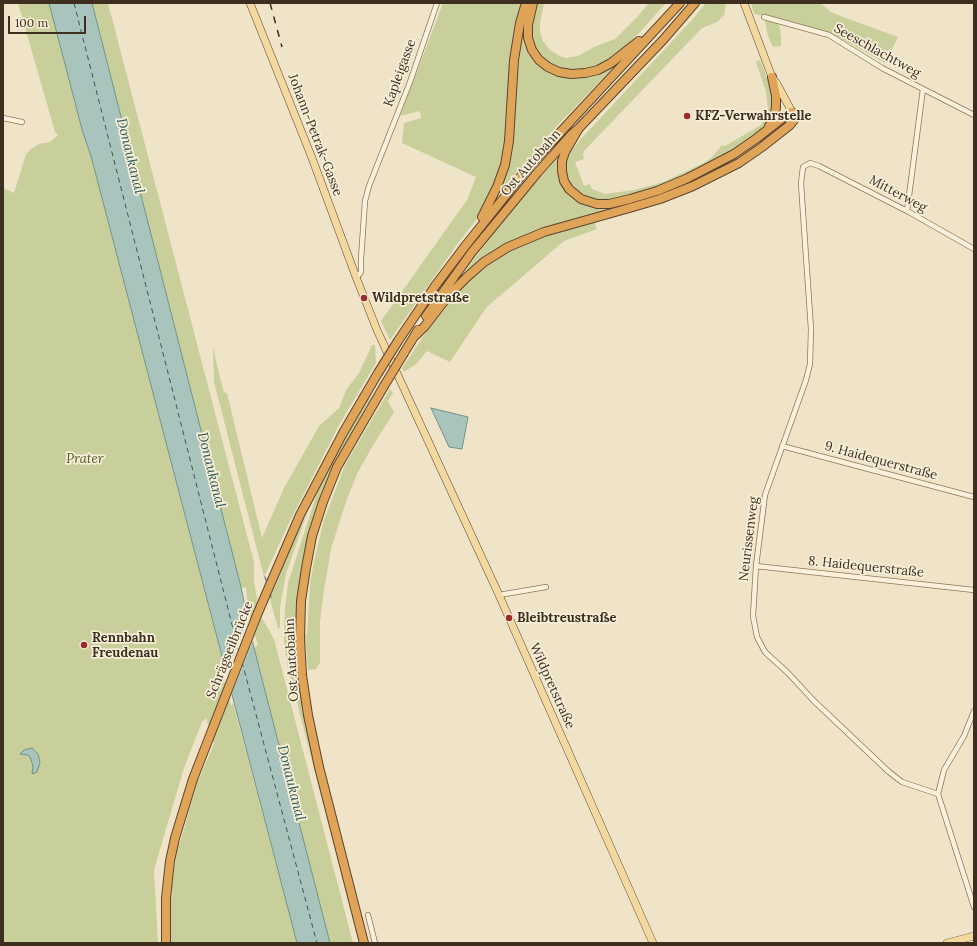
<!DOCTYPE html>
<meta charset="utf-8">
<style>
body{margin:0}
#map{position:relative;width:977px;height:946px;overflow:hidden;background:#f0e4c8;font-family:Lora,serif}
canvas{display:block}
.frame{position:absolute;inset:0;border:4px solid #3d2e20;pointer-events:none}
.scale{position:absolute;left:8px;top:16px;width:78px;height:18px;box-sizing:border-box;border:2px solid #3d2e20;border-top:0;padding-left:5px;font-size:12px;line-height:14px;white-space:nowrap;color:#3d2e20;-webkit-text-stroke:3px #f7eed8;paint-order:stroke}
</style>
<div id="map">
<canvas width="977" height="946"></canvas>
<div class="frame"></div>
<div class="scale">100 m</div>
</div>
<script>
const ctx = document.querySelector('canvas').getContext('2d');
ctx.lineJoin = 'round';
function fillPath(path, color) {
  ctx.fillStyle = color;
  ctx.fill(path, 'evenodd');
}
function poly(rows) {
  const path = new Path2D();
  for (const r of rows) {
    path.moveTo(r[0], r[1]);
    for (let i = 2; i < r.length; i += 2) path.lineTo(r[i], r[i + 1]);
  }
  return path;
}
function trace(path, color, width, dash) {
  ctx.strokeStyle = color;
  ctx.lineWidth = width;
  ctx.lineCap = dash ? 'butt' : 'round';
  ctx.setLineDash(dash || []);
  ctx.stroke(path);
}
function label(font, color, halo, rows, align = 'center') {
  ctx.font = font + ' Lora,serif';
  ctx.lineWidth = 3.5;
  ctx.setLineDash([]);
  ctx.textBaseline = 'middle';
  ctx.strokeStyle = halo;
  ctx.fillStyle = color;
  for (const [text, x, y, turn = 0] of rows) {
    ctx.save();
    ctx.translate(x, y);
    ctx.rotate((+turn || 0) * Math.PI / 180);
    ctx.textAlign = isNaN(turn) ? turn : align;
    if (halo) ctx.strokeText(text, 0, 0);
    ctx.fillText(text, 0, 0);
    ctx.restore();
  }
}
fillPath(poly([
 [18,3,49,3,83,133,91,156,224,666,224,680,231,706,233,703,297,943,171,943,170,914,172,886,178,844,180,843,197,783,214,744,206,718,202,722,184,768,154,870,158,943,3,943,3,188,14,193,26,154,31,149,39,144,50,142,58,135,55,132],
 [92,3,108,3,254,562,254,582,257,598,262,618,274,639,353,943,330,943,254,648,258,645,249,617,246,588,241,587],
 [443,3,524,3,507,138,497,182,481,214,458,243,390,340,381,321,467,200,476,177,402,143,404,123,421,118,420,111,400,116],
 [536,3,544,3,540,23,540,32,543,41,550,50,560,56,566,58,578,56,594,47,615,39,637,17,649,3,666,3,641,31,624,47,611,58,597,65,586,68,568,70,554,66,544,59,537,51,532,40,531,24],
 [706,3,726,3,724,15,717,22,702,28,584,151,583,155,584,159,575,162,584,186,590,184,592,189,605,194,634,190,663,182,704,163,712,157,722,145,725,146,761,125,764,120,765,110,768,111,766,92,756,62,760,60,771,88,774,101,773,113,765,128,716,162,660,187,628,197,605,201,588,198,576,190,568,177,566,170,567,157,579,141,691,21],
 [751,3,820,3,831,12,843,17,898,37,885,63,840,38,822,31,781,20,779,25,781,36,781,46,773,47,768,36,764,16,754,14],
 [526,13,528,45,562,75,620,60,555,128,498,194,516,62],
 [789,117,791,119,790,121,751,151,700,179,663,194,540,230,460,278,505,218,558,157,560,157,564,186,599,206,678,185],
 [594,222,597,229,564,241,488,306,482,314,450,362,427,351,416,364,404,372,402,368,433,322,450,300,466,282,480,270,513,249,540,236],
 [372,345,375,345,376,363,339,425,289,523,264,577,214,382,213,347,219,374,224,392,227,393,262,538,284,488,319,426,339,408,346,390,359,373],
 [390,389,393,393,388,401,394,412,372,447,357,474,347,499,336,533,331,549,324,590,320,622,320,663,316,669,308,670,305,635,307,635,310,583,314,561,324,520,345,465],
 [371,397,337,458,317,507,303,558,297,603,296,628,290,630,293,633,296,633,301,699,313,759,361,943,359,943,288,668,284,644,284,629,285,608,288,583,318,490,349,432,368,400],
 [307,513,286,574,280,607,280,627,278,629,270,599,282,570,280,569]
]), '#c9cf9b');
const water = poly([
 [49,3,92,3,241,587,254,648,330,943,297,943,91,156,83,133,49,3],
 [431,408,468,417,462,449,449,447,431,408],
 [32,748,38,754,40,763,37,772,32,774,33,766,30,757,28,755,20,754,24,750,32,748]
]);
fillPath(water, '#a9c4bc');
trace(water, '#6f938a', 1);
fillPath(poly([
 [249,616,254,638,230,698,225,677]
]), '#f0e4c8');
trace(poly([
 [265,577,267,583],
 [270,593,271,597]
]), '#6f938a', 1.5);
trace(poly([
 [74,3,239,652],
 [242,662,317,943]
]), '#2f5d5a', 1, [5, 4]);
const street = poly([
 [764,17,829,35,882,68,974,115],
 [3,118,22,122],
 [907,211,923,89],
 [356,277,359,275,361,272,361,259,365,201,369,186,410,82,437,3],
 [782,446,974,497],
 [756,566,974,590],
 [499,595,546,587],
 [974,711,964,736,944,770,938,794,974,907],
 [938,794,902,782,889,772,814,701,788,673,765,652,757,637,753,616,756,566,765,495,806,380,810,364,811,329,803,213,801,183,803,167,810,163,819,166,909,212,974,249],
 [368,915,375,943]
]);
const primary = poly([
 [250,3,312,158,356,277,377,330,499,595,653,943],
 [744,3,772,77,777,84,792,112],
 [947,943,974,936]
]);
const highway = poly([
 [533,3,528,25,528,38,532,50,539,60,548,67,559,72,571,74,585,73,598,70,611,63,639,41],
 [769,126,774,119,776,107,776,96,772,77],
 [482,217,497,187,505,165,509,141,514,60,520,23,526,3],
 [426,316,472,252,538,172,572,134,579,128,663,40,695,3],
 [416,335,425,326,448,296,467,277,484,262,508,247,544,232,633,207,660,199,693,186,739,163,762,147,790,125,794,120,792,112,785,116,757,138,734,154,688,178,657,191,630,199,609,204,597,204,581,199,569,189,564,181,562,171,562,161,565,152,579,128],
 [398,341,435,286,466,245,530,165,680,3],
 [404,353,418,330],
 [166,943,166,898,170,861,175,838,193,779,257,615,300,515,343,433,378,373],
 [364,943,319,767,308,715,302,675,300,639,301,601,306,568,312,536,323,502,337,467,384,386]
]);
trace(street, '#8d765c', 6);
trace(primary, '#5b4430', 8);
trace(highway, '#5b4430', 10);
trace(street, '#faf1dc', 4.5);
trace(primary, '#f3d9a0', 7);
trace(highway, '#e0a458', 8);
trace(poly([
 [270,3,282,47]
]), '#3d2e20', 1.5, [7, 7]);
const highwayBridge = poly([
 [378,373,398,341],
 [384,386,404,353]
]);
trace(highwayBridge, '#5b4430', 10, []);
trace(highwayBridge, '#e0a458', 8);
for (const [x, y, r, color] of [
 [687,116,4,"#9e2a2b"],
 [364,298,4,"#9e2a2b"],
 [509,618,4,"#9e2a2b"],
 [84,645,4,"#9e2a2b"]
]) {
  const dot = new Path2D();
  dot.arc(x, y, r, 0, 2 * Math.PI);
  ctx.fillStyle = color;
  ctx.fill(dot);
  trace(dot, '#f7eed8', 1.5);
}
label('13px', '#3d2e20', '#f7eed8', [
 ["Seeschlachtweg",877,51,29],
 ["Kapleigasse",400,73,-70],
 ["Johann-Petrak-Gasse",315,135,69],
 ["Ost Autobahn",531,163,-49],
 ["Mitterweg",898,194,28],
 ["9. Haidequerstraße",881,461,15],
 ["Neurissenweg",749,539,-83],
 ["8. Haidequerstraße",866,567,6],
 ["Schrägseilbrücke",230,650,-68],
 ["Ost Autobahn",292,660,-93],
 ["Wildpretstraße",552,686,66]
]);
label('bold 13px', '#3d2e20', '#f7eed8', [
 ["KFZ-Verwahrstelle",695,116],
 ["Wildpretstraße",372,298],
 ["Bleibtreustraße",517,618],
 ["Rennbahn",92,638],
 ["Freudenau",92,653]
], 'left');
label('italic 13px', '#4d5a26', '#f7eed8', [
 ["Prater",85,459]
]);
label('italic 14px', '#2f5d5a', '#f7eed8', [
 ["Donaukanal",130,156,76],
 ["Donaukanal",211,470,76],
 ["Donaukanal",291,783,76]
]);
</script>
